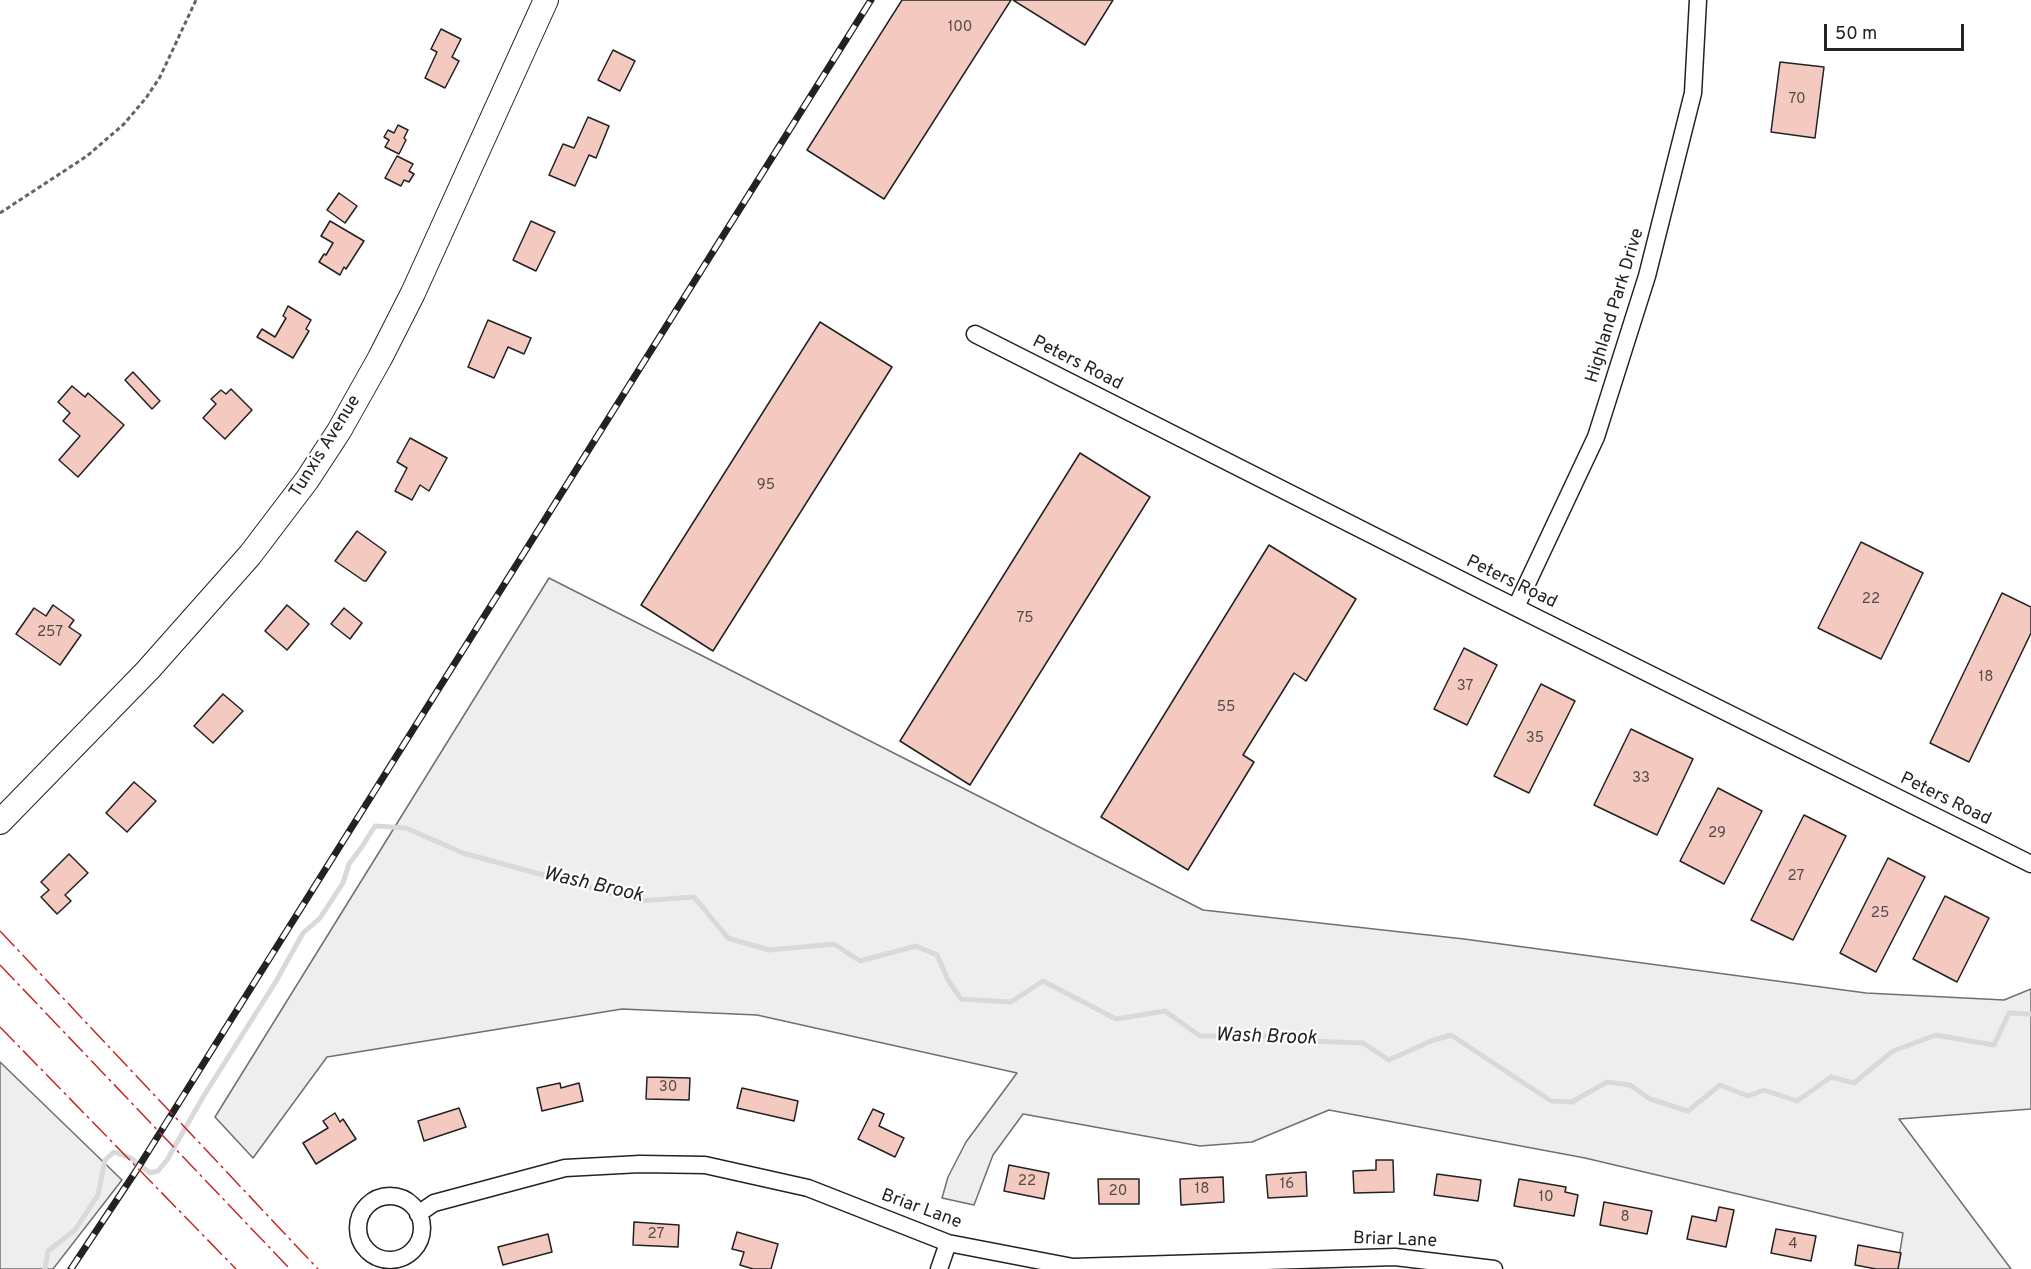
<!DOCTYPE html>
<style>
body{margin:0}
#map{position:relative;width:2031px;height:1269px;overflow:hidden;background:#fff;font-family:Overpass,sans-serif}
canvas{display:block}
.scale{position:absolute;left:1824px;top:24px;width:140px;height:27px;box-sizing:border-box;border:3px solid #222;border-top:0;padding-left:8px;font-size:18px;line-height:21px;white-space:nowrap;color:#222;-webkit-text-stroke:4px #fff;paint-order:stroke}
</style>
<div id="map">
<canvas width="2031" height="1269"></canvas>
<div class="scale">50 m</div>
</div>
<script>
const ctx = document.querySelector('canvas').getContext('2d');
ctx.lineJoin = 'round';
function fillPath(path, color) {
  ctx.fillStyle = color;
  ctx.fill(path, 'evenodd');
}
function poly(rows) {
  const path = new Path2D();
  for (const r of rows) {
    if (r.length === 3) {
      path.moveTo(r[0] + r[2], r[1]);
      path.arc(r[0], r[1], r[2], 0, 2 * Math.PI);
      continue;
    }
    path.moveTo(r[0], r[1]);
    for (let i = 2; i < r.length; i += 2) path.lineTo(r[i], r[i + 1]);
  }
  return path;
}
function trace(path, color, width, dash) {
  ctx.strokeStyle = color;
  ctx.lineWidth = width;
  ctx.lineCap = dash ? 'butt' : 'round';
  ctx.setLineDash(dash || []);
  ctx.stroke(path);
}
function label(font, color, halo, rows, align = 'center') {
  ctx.font = font + ' Overpass,sans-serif';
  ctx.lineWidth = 4.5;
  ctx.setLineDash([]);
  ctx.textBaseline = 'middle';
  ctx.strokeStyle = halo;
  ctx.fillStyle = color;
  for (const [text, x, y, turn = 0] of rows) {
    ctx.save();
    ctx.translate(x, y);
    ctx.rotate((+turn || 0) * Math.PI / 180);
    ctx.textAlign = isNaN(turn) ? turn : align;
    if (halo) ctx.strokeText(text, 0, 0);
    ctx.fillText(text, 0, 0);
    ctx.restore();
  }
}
const green = poly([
 [549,578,1203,910,1464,939,1866,993,2004,1000,2031,989,2031,1109,1899,1119,2011,1269,1897,1269,1903,1233,1585,1158,1329,1110,1252,1142,1200,1146,1023,1114,993,1155,974,1205,942,1198,948,1177,966,1142,1017,1073,757,1015,622,1009,327,1057,253,1158,215,1117,549,578],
 [0,1062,122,1180,53,1269,0,1269,0,1062]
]);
fillPath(green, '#eee');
trace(green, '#6f6f6f', 1.5);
trace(poly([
 [45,1269,48,1251,75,1230,98,1195,105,1160,114,1152,131,1158,150,1173,158,1171,167,1160,203,1097,275,983,303,933,320,918,343,883,349,864,361,848,375,826,406,828,463,853,639,901,694,897,728,938,769,950,834,944,860,961,916,946,937,955,948,980,961,999,1011,1002,1043,981,1116,1019,1165,1011,1200,1036,1278,1036,1309,1041,1363,1043,1389,1060,1431,1041,1451,1035,1551,1101,1572,1102,1607,1082,1630,1085,1650,1099,1688,1111,1720,1085,1748,1096,1764,1090,1797,1101,1831,1077,1854,1083,1893,1051,1936,1035,1994,1045,2009,1013,2031,1014]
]), '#d9d9d9', 5);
const building = poly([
 [902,0,1011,0,884,199,807,150,902,0],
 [1013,0,1113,0,1085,45,1013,0],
 [441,29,461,39,452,57,459,61,445,88,425,78,437,52,431,49,441,29],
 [613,50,635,61,620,91,598,80,613,50],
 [1780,62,1824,67,1815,138,1771,132,1780,62],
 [588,117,609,126,596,158,589,155,575,186,549,175,563,144,574,148,588,117],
 [398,125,408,130,404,138,406,140,399,154,385,147,389,140,384,137,388,130,394,133,398,125],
 [397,156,413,164,409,171,414,174,409,182,404,180,401,186,385,178,397,156],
 [339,193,357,206,345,223,327,210,339,193],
 [330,221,364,241,346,269,344,267,340,275,319,262,324,254,326,255,333,243,321,236,330,221],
 [531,221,555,232,536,271,513,260,531,221],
 [288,306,311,320,306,329,309,331,293,358,257,337,262,329,275,337,286,318,283,316,288,306],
 [488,320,531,338,524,354,508,347,494,378,468,367,488,320],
 [820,322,892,367,713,651,641,605,820,322],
 [133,372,160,401,152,409,125,380,133,372],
 [72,386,85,397,88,393,124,425,78,477,59,460,80,436,63,421,70,413,58,402,72,386],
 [231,389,252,410,225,439,203,418,216,404,211,399,221,390,226,394,231,389],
 [410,438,447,458,429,491,420,485,412,500,395,491,407,468,397,462,410,438],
 [1080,453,1150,497,970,785,900,741,1080,453],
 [357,531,386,552,366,581,364,581,335,561,357,531],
 [1861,542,1923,573,1881,659,1818,628,1861,542],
 [1269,545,1356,599,1306,681,1294,673,1243,755,1254,762,1188,870,1101,817,1269,545],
 [2002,593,2031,607,2031,633,1969,762,1930,743,2002,593],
 [53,605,74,620,69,627,81,635,60,665,16,634,34,608,46,616,53,605],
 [287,605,309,624,287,650,265,631,287,605],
 [344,608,362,623,350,639,331,624,344,608],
 [1464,648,1497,665,1467,725,1434,709,1464,648],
 [1541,684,1575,701,1529,793,1494,776,1541,684],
 [223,694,243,711,213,743,194,726,223,694],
 [1631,729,1693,759,1657,835,1594,805,1631,729],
 [134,782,156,801,127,832,106,813,134,782],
 [1718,788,1762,811,1724,884,1680,861,1718,788],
 [1804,815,1846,836,1793,940,1751,920,1804,815],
 [69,854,88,873,65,895,71,901,57,914,41,897,49,890,41,882,69,854],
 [1888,858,1925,877,1876,972,1840,953,1888,858],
 [1945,896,1989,918,1957,982,1913,959,1945,896],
 [647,1077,690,1078,689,1100,646,1099,647,1077],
 [560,1083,561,1088,579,1083,583,1101,542,1111,537,1088,560,1083],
 [742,1088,798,1101,794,1121,737,1108,742,1088],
 [459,1108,466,1127,424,1141,418,1121,459,1108],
 [873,1109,884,1114,879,1126,904,1138,895,1157,858,1139,873,1109],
 [335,1113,340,1122,343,1119,356,1139,316,1164,303,1143,328,1128,323,1121,335,1113],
 [1376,1160,1393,1160,1394,1192,1354,1193,1353,1171,1376,1170,1376,1160],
 [1009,1165,1049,1173,1044,1199,1004,1191,1009,1165],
 [1306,1172,1307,1196,1268,1198,1266,1175,1306,1172],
 [1437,1174,1481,1180,1478,1201,1434,1195,1437,1174],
 [1223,1177,1224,1202,1181,1205,1180,1179,1223,1177],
 [1098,1179,1139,1179,1139,1204,1099,1204,1098,1179],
 [1519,1179,1566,1187,1565,1192,1578,1195,1574,1216,1514,1206,1519,1179],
 [1604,1202,1652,1211,1647,1234,1600,1225,1604,1202],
 [1719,1207,1734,1210,1726,1247,1687,1239,1692,1216,1716,1221,1719,1207],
 [634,1222,679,1225,678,1247,633,1245,634,1222],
 [1776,1229,1816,1236,1811,1261,1771,1253,1776,1229],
 [737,1232,778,1244,771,1269,753,1269,740,1265,744,1252,732,1249,737,1232],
 [548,1234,552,1252,503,1265,498,1247,548,1234],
 [1858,1245,1901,1253,1898,1269,1876,1269,1855,1265,1858,1245]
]);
fillPath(building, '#f3c9c0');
trace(building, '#222', 1.5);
const minor = poly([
 [975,334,1483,591,2031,864],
 [1516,607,1596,437,1647,276,1693,93,1698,0],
 [390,1228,32],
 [418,1214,434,1203,565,1168,640,1164,705,1165,808,1188,948,1243,1073,1267,1395,1257,1494,1269],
 [939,1269,948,1243]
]);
const secondary = poly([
 [0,822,148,670,250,555,307,480,339,431,380,358,413,293,546,0]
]);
trace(minor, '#222', 19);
trace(secondary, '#222', 26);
trace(poly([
 [0,213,87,156,124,124,146,98,160,77,196,0]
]), '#646464', 3, [4.5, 3]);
trace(minor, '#fff', 16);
trace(secondary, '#fff', 24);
const rail = poly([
 [71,1269,136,1171,871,0]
]);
trace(rail, '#222', 7);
trace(rail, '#fff', 4.5, [14]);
trace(poly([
 [0,931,318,1269],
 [0,965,290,1269],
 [0,1027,236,1269]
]), '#c62828', 1.5, [21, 4.5, 3, 4.5]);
label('15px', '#564c4a', null, [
 ["100",960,28],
 ["70",1797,100],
 ["95",766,486],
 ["22",1871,600],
 ["75",1025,619],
 ["257",50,633],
 ["18",1986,678],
 ["37",1465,687],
 ["55",1226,708],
 ["35",1535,739],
 ["33",1641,779],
 ["29",1717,834],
 ["27",1796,877],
 ["25",1880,914],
 ["30",668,1088],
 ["22",1027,1182],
 ["16",1287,1185],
 ["18",1202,1190],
 ["20",1118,1192],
 ["10",1546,1198],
 ["8",1625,1218],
 ["27",656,1235],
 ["4",1793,1245]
]);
label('18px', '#222', '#fff', [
 ["Highland Park Drive",1616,306,-73],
 ["Peters Road",1077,364,27],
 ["Tunxis Avenue",326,447,-58],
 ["Peters Road",1511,583,26],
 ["Peters Road",1945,800,26],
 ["Briar Lane",921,1210,20],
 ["Briar Lane",1395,1241,2]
]);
label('italic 20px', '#222', '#fff', [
 ["Wash Brook",593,886,13],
 ["Wash Brook",1266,1038,2]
]);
</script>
